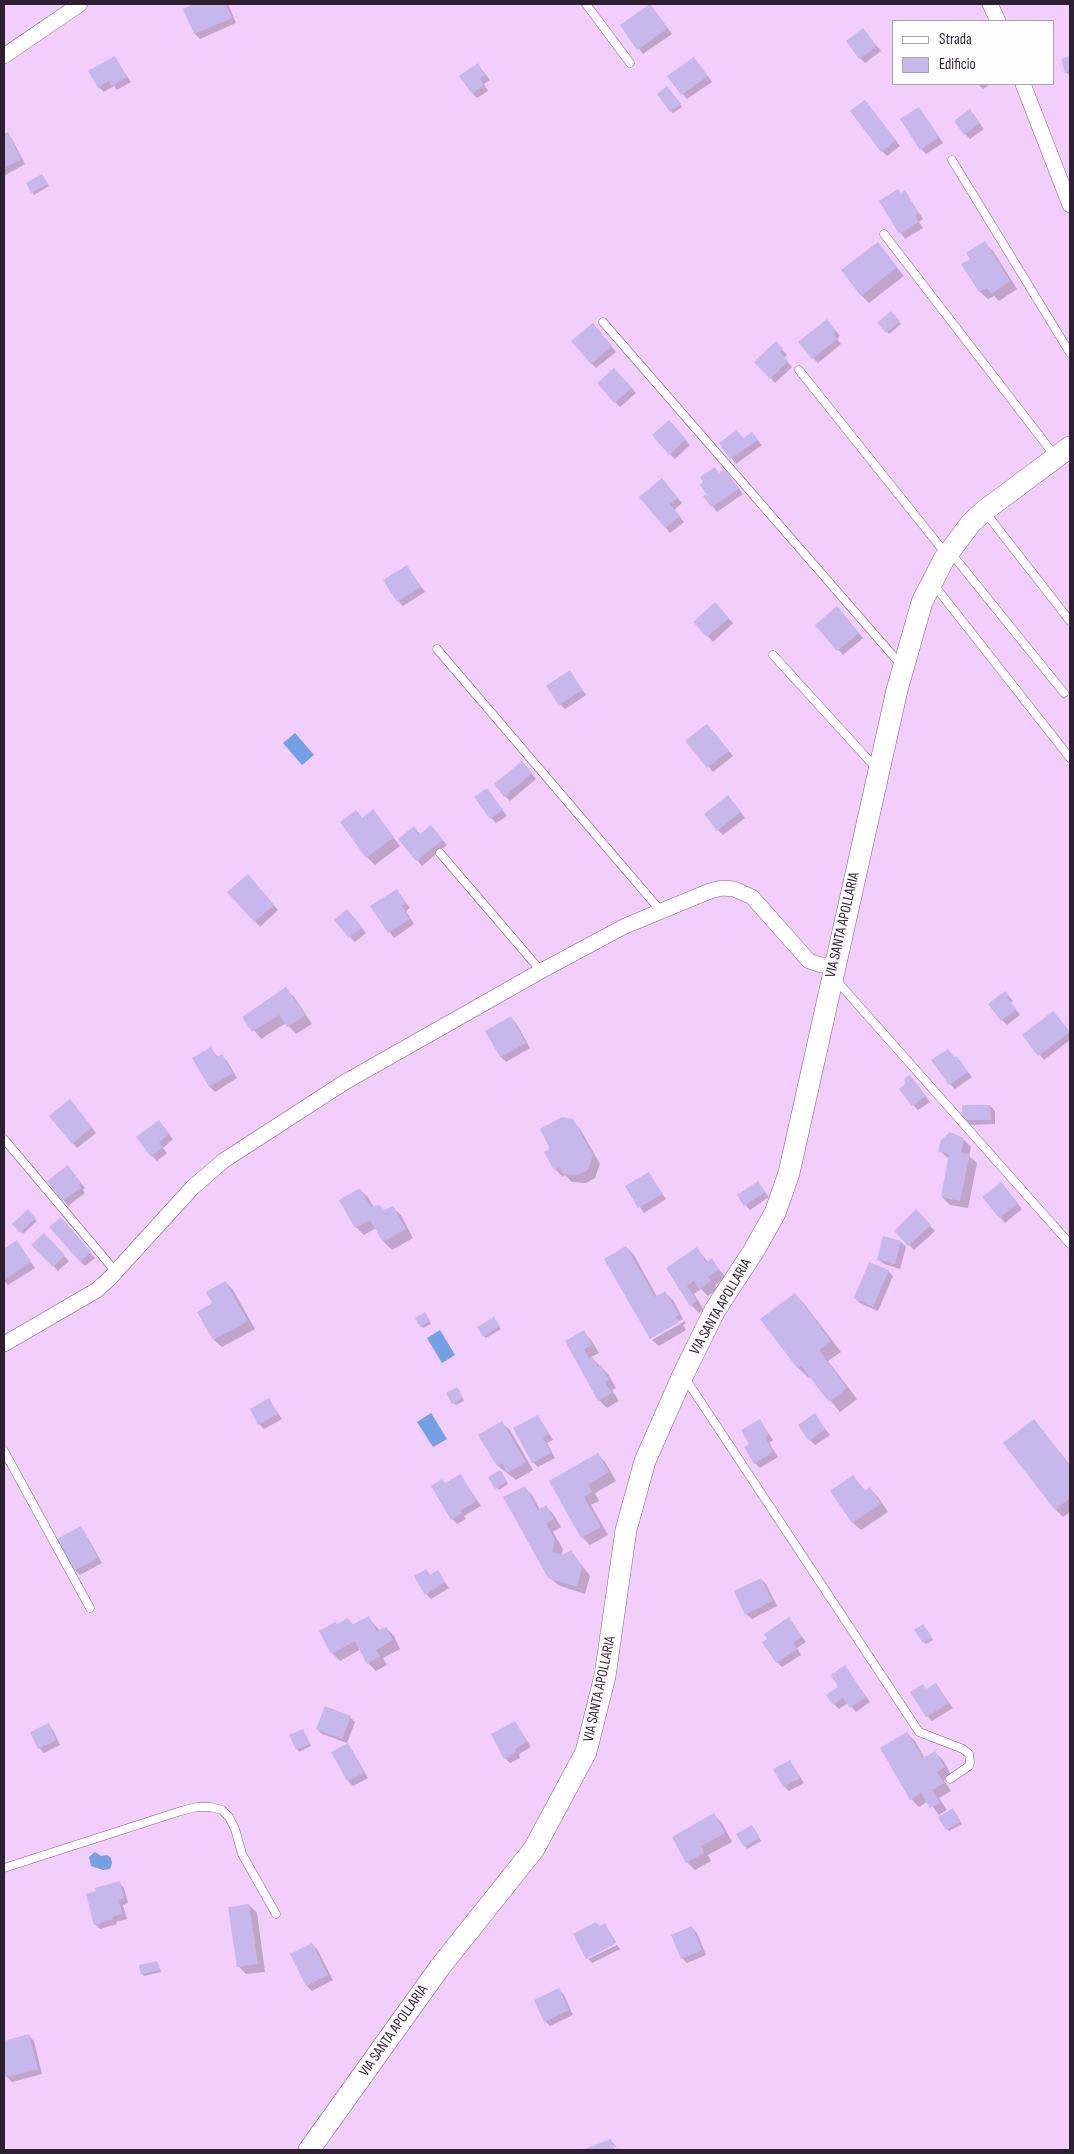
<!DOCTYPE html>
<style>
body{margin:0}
#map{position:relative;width:1074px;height:2154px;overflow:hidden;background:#f1cefc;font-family:"Sofia Sans Condensed",sans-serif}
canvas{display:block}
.frame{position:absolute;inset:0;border:5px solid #2c1f30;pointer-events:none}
.legend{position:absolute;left:892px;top:20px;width:162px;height:65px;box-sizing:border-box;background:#fefefe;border:1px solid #aaa5ac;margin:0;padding:6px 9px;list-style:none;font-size:15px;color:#2c1f30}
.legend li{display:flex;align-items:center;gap:10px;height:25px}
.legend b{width:25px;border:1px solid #aaa5ac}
</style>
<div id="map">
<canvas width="1074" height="2154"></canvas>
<div class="frame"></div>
<ul class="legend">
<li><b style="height:6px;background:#fff"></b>Strada</li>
<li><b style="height:14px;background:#c6b8eb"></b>Edificio</li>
</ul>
</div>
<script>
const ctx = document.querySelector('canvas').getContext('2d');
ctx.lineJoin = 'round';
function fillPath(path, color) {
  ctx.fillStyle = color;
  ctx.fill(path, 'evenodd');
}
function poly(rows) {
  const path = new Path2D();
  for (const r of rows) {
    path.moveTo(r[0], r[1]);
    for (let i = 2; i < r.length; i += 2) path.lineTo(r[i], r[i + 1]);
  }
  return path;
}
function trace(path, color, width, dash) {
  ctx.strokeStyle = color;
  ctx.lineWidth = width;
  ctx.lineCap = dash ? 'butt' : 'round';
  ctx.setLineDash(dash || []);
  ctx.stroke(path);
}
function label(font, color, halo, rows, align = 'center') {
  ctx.font = font + ' "Sofia Sans Condensed",sans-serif';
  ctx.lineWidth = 5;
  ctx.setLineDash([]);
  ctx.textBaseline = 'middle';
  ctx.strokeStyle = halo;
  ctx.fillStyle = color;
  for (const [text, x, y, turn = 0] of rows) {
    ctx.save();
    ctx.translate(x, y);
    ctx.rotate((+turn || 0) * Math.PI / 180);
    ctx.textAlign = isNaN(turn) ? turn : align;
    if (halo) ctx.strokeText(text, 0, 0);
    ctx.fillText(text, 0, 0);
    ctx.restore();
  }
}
fillPath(poly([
 [295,733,314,755,302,765,283,743],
 [440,1330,455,1355,442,1363,427,1338],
 [431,1413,447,1439,433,1447,417,1422],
 [95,1852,101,1856,107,1855,111,1858,112,1863,110,1869,103,1870,91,1866,89,1857]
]), '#73a1e3');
fillPath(poly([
 [197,4,228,4,236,23,200,39,195,34,184,9],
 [650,5,672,34,643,54,621,25],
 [863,30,881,51,865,63,860,58],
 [1070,57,1070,76,1066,72,1063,59],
 [115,58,131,82,117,90,114,86,104,92,99,87],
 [699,64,712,82,687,99,669,77],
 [478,65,490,80,484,84,488,91,477,98,472,93],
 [978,84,991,84,983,89],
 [669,90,682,107,673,113,671,111],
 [870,107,900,146,887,156,882,151],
 [919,108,943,143,926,154,921,149],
 [970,111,984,129,970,139,965,134],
 [7,134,12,139,25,164,4,176,4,136],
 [42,176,49,186,34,195,27,184],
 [905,192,923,219,919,222,923,228,905,239,880,201],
 [985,243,993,251,1017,289,999,301,994,296,988,299,980,292,963,265,972,259],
 [877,244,904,276,869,303,861,295],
 [891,313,901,324,889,334,879,323],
 [832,326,840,336,837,339,841,344,818,363,813,358],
 [598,330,616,352,596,368,591,363],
 [776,343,787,355,784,358,792,367,775,383,756,362],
 [619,374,636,393,620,407,615,402],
 [674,427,690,445,675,459,670,454],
 [737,432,744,439,752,434,762,445,736,464,720,444],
 [725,470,743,494,717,512,705,497,709,496,720,474],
 [667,485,682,503,674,510,684,522,670,533,666,528],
 [407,567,425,592,403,606,398,601],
 [720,609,733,623,713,642,695,622],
 [842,613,863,638,843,655,817,625],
 [570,672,586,695,565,709,560,704],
 [712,730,733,756,713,772,687,741],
 [527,768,536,779,510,801,505,796],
 [487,790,507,816,496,823,491,818],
 [733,802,745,818,723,835,718,830],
 [356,811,363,819,373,811,400,846,375,865,367,857],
 [414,828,421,835,436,832,447,845,422,866,400,839],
 [253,881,278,910,260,927,229,892],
 [396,890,410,908,406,911,414,924,394,938,372,907],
 [352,916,366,933,355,942,350,937],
 [286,989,294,997,312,1024,296,1034,286,1023,261,1039,244,1017],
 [1005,992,1013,1001,1011,1003,1020,1015,1007,1025,1002,1020],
 [1058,1017,1070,1034,1070,1040,1044,1060,1024,1035],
 [511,1018,516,1023,530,1048,506,1062,501,1057],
 [211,1049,219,1058,222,1056,227,1061,237,1078,215,1092,210,1087,194,1059],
 [956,1057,972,1077,955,1089,950,1084],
 [914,1081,930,1102,918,1110,913,1105],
 [75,1106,96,1133,77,1148,73,1143],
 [990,1106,995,1111,995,1124,969,1125,963,1120],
 [572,1120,580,1129,600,1164,595,1178,586,1183,572,1182,565,1175,563,1177,555,1169,552,1149],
 [164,1127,173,1139,163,1148,167,1153,157,1161,152,1156],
 [963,1139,971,1147,969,1156,977,1163,968,1208,950,1205,942,1197,949,1159,940,1151],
 [68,1167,85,1188,83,1190,85,1193,68,1206,49,1181],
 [649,1174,666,1199,644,1213,626,1187],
 [762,1188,769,1197,750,1210,745,1205],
 [1006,1189,1022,1209,1005,1223,984,1197],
 [360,1190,368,1197,374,1208,385,1212,393,1208,401,1215,413,1238,392,1250,384,1242,376,1228,364,1235,356,1227],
 [28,1211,37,1221,23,1234,13,1224],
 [916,1211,935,1231,914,1250,895,1231],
 [65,1224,95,1258,85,1266,80,1261],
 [44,1235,69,1261,58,1271,33,1245],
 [884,1238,901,1242,906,1247,900,1269,884,1264,878,1259],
 [17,1242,35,1268,8,1285,4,1281,4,1250],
 [626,1247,634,1255,657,1297,665,1293,673,1300,683,1319,651,1337,651,1339,606,1259],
 [697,1249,708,1262,712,1260,726,1278,715,1285,718,1289,708,1296,701,1289,694,1294,704,1310,699,1313,691,1305,667,1268],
 [888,1271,893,1276,878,1311,860,1303,855,1298],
 [225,1282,233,1290,255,1329,222,1347,214,1340,199,1312,214,1304],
 [795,1294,805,1305,841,1352,828,1361,857,1399,840,1412,811,1377,809,1378,798,1368,762,1319],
 [427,1316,431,1324,423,1328,421,1326],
 [496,1321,501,1329,486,1338,484,1336],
 [685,1321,686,1323,683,1325,686,1330,659,1346,652,1340],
 [583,1332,591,1340,599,1353,591,1357,608,1374,616,1388,612,1390,619,1401,607,1408,599,1400,566,1341],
 [459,1391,464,1401,456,1405,453,1403],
 [269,1400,282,1419,264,1429,259,1424],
 [814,1415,830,1435,815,1445,810,1440],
 [538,1416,553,1440,547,1443,555,1458,538,1467,533,1462],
 [760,1420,773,1440,769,1443,778,1457,760,1468,755,1463,750,1444],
 [1034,1420,1070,1465,1070,1512,1063,1517,1055,1509],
 [502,1423,510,1430,533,1470,516,1480,498,1466],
 [597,1454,605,1462,616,1481,595,1493,599,1501,591,1505,608,1535,590,1545,582,1537,550,1481],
 [501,1471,508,1484,499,1490,490,1477],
 [460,1475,481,1506,464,1516,466,1519,457,1524,452,1519,445,1484],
 [853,1476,866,1492,870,1489,878,1497,888,1512,861,1530,853,1523,832,1491],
 [524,1487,532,1495,540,1510,546,1507,554,1515,561,1527,553,1532,563,1549,561,1556,571,1551,590,1576,585,1594,558,1585,549,1577],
 [80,1528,85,1533,102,1563,80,1575,75,1570],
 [426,1570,431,1576,438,1572,449,1588,431,1599,426,1594],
 [761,1579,766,1584,777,1606,752,1619,746,1614],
 [369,1618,380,1631,386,1628,394,1636,400,1649,383,1658,387,1665,376,1671,368,1663,361,1649,340,1661,332,1653,348,1620,354,1625],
 [789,1619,806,1642,797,1648,801,1655,782,1667,777,1662],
 [925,1628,933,1640,926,1644,924,1642],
 [845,1667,870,1702,856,1712,848,1703,839,1709,834,1704],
 [936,1684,953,1708,932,1721,927,1716,927,1690],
 [350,1717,355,1722,347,1743,322,1734,317,1729],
 [515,1722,531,1747,519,1754,520,1758,510,1763,505,1758,492,1735],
 [48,1725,53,1730,60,1745,44,1753,39,1748],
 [303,1730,311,1746,299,1752,290,1736],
 [907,1733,915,1741,925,1759,935,1753,943,1760,952,1776,944,1780,951,1791,939,1798,947,1810,939,1815,928,1801,919,1807,911,1799],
 [347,1745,352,1750,368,1778,353,1786,348,1781,333,1752],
 [790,1761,804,1783,789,1791,784,1786],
 [955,1812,962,1824,949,1831,947,1829],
 [714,1815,722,1823,732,1842,708,1855,711,1861,695,1870,687,1862],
 [754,1828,761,1841,747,1849,738,1834],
 [119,1883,124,1888,128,1903,123,1905,127,1919,116,1922,117,1924,100,1929,95,1924],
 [249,1905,257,1913,265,1972,246,1974,238,1966],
 [605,1925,616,1942,587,1957,600,1927],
 [692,1928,697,1933,706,1955,687,1963,682,1958],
 [312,1944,317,1949,333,1980,312,1991,307,1986,292,1955],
 [617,1945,620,1949,592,1963,588,1959],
 [157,1962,161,1972,144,1976,142,1974],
 [559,1990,564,1995,573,2015,550,2026,545,2021],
 [29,2036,34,2041,42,2074,12,2082,7,2077,4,2063,4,2042],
 [610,2140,615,2145,617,2150,614,2145,612,2145,614,2150,585,2150]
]), '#0003');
fillPath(poly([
 [194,4,226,4,232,18,194,34,183,9],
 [650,4,668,28,637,50,620,25],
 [863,28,877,46,859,59,846,41],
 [115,56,127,77,111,86,109,81,98,88,88,71],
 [1070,56,1070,71,1065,73,1061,59],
 [694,57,708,76,681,95,667,76],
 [478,63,485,75,480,79,484,85,472,94,459,76],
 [667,86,681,104,670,112,657,94],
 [865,100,896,140,881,152,850,111],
 [919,107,939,137,920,150,900,119],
 [970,109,980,123,964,135,954,121],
 [8,132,21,159,4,168,4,134],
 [42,174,48,184,31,193,26,183],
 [898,189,901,193,905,190,919,214,915,216,919,222,899,234,879,201],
 [985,241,1010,281,991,294,987,288,979,292,961,264,970,259,966,253],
 [878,242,897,267,861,296,841,270],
 [891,311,900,321,886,333,877,323],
 [827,319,836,331,833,333,837,339,812,359,798,342],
 [593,323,612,346,591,364,571,341],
 [776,341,783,349,780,352,788,361,770,379,754,362],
 [614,368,632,388,614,403,597,383],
 [669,420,686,439,669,455,652,435],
 [737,430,743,438,752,432,758,440,730,459,719,443],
 [715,467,719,473,725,469,739,489,711,507,703,496,707,495,700,485,703,482,700,477],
 [662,478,678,498,670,504,680,516,665,528,639,497],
 [407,565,421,587,397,602,383,580],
 [715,602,729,618,707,637,693,622],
 [837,606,859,633,837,651,815,625],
 [570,670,582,690,559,705,546,686],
 [707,724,729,751,707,768,685,741],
 [522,761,532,773,504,797,494,784],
 [487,788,503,810,490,819,474,797],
 [728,795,741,812,717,831,704,814],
 [373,809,394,837,366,858,340,822,356,810,362,818],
 [431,825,443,840,416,861,398,839,414,826,420,834],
 [248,874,274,905,254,922,227,892],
 [397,889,406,903,402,906,410,919,388,933,370,906],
 [347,909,362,927,349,938,334,920],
 [286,987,305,1015,287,1027,279,1015,252,1032,242,1017],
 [1005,991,1009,996,1007,997,1016,1009,1001,1021,988,1004],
 [1053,1011,1070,1032,1038,1056,1022,1035],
 [511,1016,526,1043,500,1057,485,1031],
 [211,1047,217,1057,222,1054,233,1073,209,1087,192,1058],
 [948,1049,954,1057,957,1056,968,1072,949,1085,931,1060],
 [910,1075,926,1096,912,1106,899,1089,906,1083,904,1079],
 [70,1099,92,1127,72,1144,49,1116],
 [962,1105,990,1105,991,1120,962,1120],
 [562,1117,573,1119,593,1155,588,1170,577,1175,563,1174,559,1167,554,1170,544,1152,550,1149,540,1129],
 [159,1120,169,1134,159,1142,163,1147,151,1157,136,1137],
 [950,1132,964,1138,961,1153,970,1154,960,1201,941,1197,949,1154,938,1152,941,1140],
 [68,1165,81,1183,79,1185,81,1188,62,1201,47,1181],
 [649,1172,662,1194,638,1208,625,1186],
 [758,1181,765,1192,744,1206,737,1195],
 [1001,1182,1018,1203,999,1218,982,1197],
 [360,1188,371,1207,379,1205,385,1210,393,1206,406,1229,383,1242,370,1220,355,1228,339,1200],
 [28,1209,36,1218,20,1233,12,1224],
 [916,1209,931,1225,908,1246,894,1231],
 [61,1217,91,1252,80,1262,49,1227],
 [44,1233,65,1255,53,1267,31,1245],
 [883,1236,901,1241,895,1264,877,1260],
 [17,1240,31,1262,4,1280,4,1249],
 [626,1246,655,1297,665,1291,679,1315,676,1317,679,1322,650,1339,604,1259],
 [697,1247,706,1262,712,1258,719,1270,708,1277,711,1281,699,1289,694,1281,687,1286,697,1301,690,1306,666,1268],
 [869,1262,889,1270,873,1307,854,1298],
 [225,1281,248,1321,213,1340,197,1312,212,1303,206,1292],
 [795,1293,831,1341,819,1350,847,1388,829,1402,801,1366,797,1368,760,1319],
 [425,1312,430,1321,420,1327,415,1318],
 [494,1317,500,1326,483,1337,477,1327],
 [584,1330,592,1345,584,1349,589,1358,592,1356,598,1367,601,1365,609,1380,605,1382,612,1393,598,1401,565,1341],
 [457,1387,463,1398,452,1404,446,1393],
 [269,1398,278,1414,258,1425,250,1409],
 [815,1413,825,1429,809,1441,798,1425],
 [538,1415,549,1434,543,1438,551,1453,532,1463,513,1428],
 [760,1419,769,1435,765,1437,773,1452,754,1464,744,1447,749,1444,741,1430],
 [1034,1419,1070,1466,1070,1498,1055,1510,1003,1443],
 [502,1421,526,1462,507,1473,502,1463,497,1466,478,1435],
 [598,1453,609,1472,588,1485,592,1492,584,1497,601,1527,581,1538,549,1481],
 [500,1470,507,1481,495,1489,488,1477],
 [461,1474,476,1501,460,1511,462,1513,451,1520,431,1486,442,1479,445,1483],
 [853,1475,864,1491,870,1487,881,1504,852,1523,830,1491],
 [525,1486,538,1510,546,1505,554,1519,546,1523,555,1540,552,1552,563,1555,571,1550,582,1567,577,1587,548,1578,503,1497],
 [81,1526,98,1558,74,1571,57,1539],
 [426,1569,430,1575,438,1570,445,1582,425,1595,414,1576],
 [761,1578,772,1601,745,1615,734,1591],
 [369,1616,377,1631,386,1627,393,1640,376,1650,380,1656,367,1664,355,1641,331,1654,319,1631,335,1622,337,1624,348,1618,352,1625],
 [789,1617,802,1637,793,1643,797,1649,776,1663,762,1642,767,1639,764,1634],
 [923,1624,932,1637,923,1643,914,1630],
 [845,1665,866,1697,850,1708,843,1698,833,1705,826,1695,838,1687,831,1675],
 [936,1683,949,1703,926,1717,910,1692,923,1684,926,1689],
 [325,1706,351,1716,342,1739,316,1729],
 [515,1721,527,1742,515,1749,516,1752,504,1759,491,1734],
 [49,1723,56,1740,38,1749,30,1732],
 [303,1729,310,1744,296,1750,289,1735],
 [907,1732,923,1758,935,1751,945,1767,937,1772,944,1783,932,1790,940,1802,930,1808,921,1793,910,1800,880,1748],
 [348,1743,364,1773,347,1781,331,1752],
 [790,1760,800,1778,783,1787,773,1769],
 [953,1808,960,1822,946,1830,938,1817],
 [714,1813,725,1833,701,1846,704,1853,686,1863,672,1837],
 [752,1825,760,1838,744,1847,736,1834],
 [120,1881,124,1898,119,1900,122,1914,112,1917,113,1919,94,1925,86,1894,96,1891,95,1888],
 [249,1904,258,1964,237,1967,228,1907],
 [596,1922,599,1926,605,1923,615,1944,586,1959,573,1934],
 [692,1926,702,1950,681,1959,671,1935],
 [312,1943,328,1975,306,1986,290,1954],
 [157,1961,160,1970,141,1974,139,1965],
 [559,1988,569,2010,544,2022,534,2000],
 [29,2034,38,2069,6,2077,4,2068,4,2041],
 [611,2139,615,2150,582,2150]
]), '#c6b8eb');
const lane = poly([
 [586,4,630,63],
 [952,160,1070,353],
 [884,234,1055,456],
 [603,322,902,666],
 [799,370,946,554],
 [985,512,1070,621],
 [951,553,1064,693],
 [934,585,1070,758],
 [437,649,660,910],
 [773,655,876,768],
 [440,853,541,971],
 [836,980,1070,1244],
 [4,1139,116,1272],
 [685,1378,919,1732,963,1749,969,1754,970,1762,969,1766,950,1779],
 [4,1451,90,1608],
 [4,1868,181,1811,197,1807,210,1807,222,1810,229,1817,235,1829,242,1854,276,1914]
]);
const street = poly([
 [990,4,998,21],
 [4,56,80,4],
 [1023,84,1070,205],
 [4,1344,97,1290,110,1278,192,1188,223,1161,345,1082,541,971,625,926,710,891,722,888,734,889,752,897,809,961,821,965,834,965]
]);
const secondary = poly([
 [309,2150,440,1967,534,1849,586,1752,605,1676,626,1530,645,1461,683,1375,715,1310,753,1252,775,1213,789,1173,897,690,922,602,944,559,971,523,984,511,1070,447]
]);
trace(lane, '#81628b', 9);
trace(street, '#81628b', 16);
trace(secondary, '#81628b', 22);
trace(lane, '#fff', 8);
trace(street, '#fff', 15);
trace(secondary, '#fff', 21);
label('15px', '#2c1f30', '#fefefe', [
 ["VIA SANTA APOLLARIA",843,925,-77],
 ["VIA SANTA APOLLARIA",721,1307,-60],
 ["VIA SANTA APOLLARIA",600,1689,-78],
 ["VIA SANTA APOLLARIA",394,2031,-55]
]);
</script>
